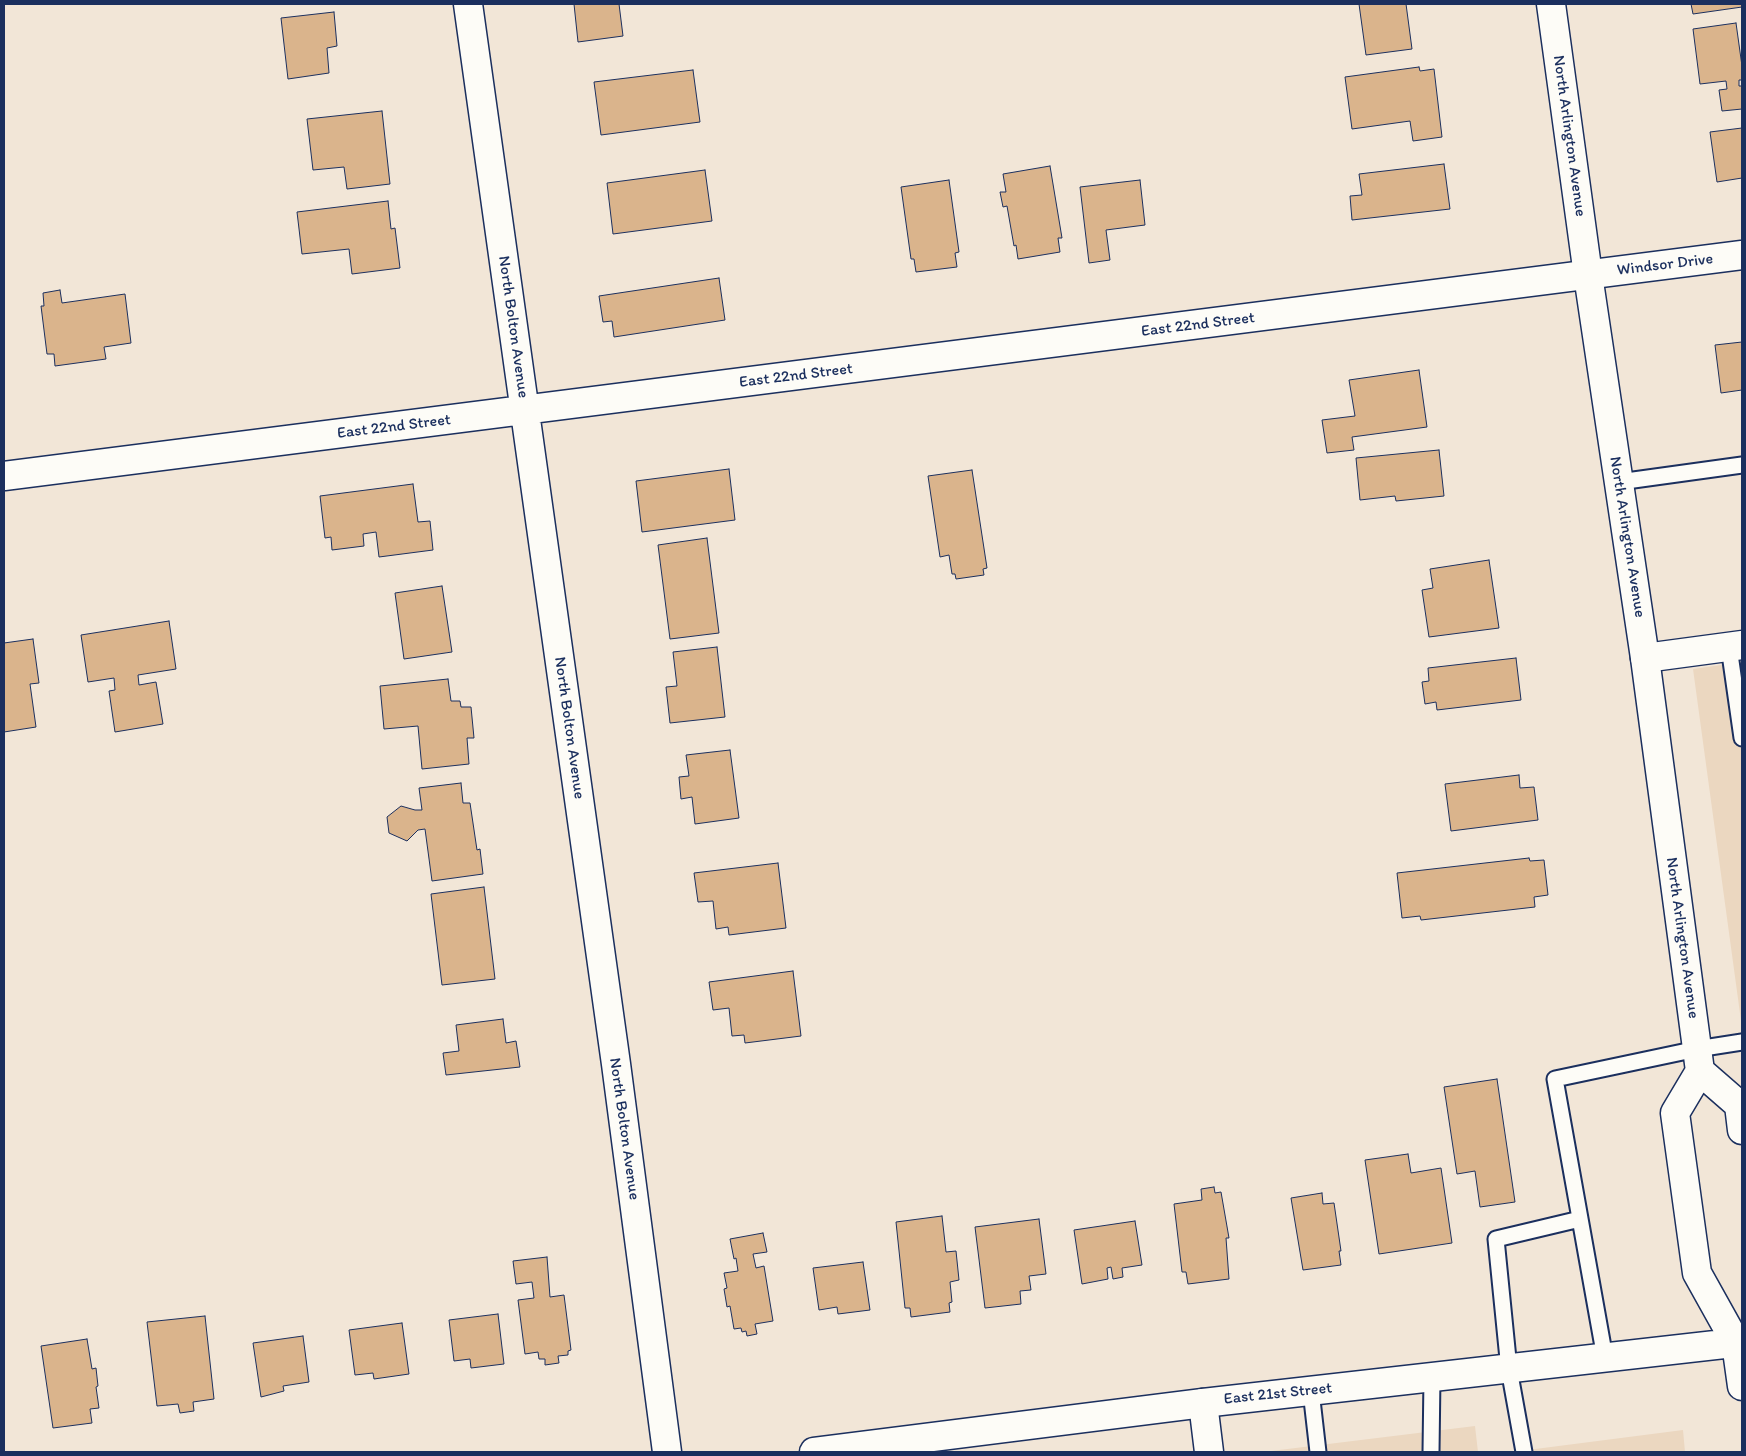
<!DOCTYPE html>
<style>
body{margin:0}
#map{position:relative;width:1746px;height:1456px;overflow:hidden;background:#f2e6d7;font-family:Itim,sans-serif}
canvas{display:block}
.frame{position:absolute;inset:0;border:5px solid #1b2f5e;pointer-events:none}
</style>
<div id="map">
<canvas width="1746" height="1456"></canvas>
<div class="frame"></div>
</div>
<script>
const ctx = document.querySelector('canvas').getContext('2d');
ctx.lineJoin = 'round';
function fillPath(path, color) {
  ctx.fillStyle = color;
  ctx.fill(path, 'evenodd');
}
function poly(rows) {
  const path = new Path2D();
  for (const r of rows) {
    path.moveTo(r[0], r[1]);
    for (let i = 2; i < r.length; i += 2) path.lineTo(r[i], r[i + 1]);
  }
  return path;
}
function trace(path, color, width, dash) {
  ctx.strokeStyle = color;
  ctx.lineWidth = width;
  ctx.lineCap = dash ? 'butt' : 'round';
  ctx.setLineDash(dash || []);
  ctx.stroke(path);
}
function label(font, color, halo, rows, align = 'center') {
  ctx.font = font + ' Itim,sans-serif';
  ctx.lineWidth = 4;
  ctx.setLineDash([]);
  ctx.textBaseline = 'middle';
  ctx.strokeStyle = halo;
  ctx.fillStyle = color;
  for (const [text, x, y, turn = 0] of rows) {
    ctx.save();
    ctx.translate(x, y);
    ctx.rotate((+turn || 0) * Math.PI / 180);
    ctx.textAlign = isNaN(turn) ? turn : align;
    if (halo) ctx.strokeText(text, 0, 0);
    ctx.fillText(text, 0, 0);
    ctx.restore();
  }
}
fillPath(poly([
 [1742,662,1742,1028,1693,669],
 [1475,1426,1478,1452,1263,1452],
 [1683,1430,1685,1452,1512,1452]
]), '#ebd7c0');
const building = poly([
 [574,4,619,4,623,36,578,42,574,4],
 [1359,4,1406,4,1412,49,1366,55,1359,4],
 [1691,4,1742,4,1742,7,1693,14,1691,4],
 [334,12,337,46,327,48,329,73,288,79,281,18,334,12],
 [1736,23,1742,66,1742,80,1739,80,1739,86,1742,86,1742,109,1722,111,1719,90,1727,89,1726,81,1700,84,1693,29,1736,23],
 [1419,67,1420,71,1434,69,1442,137,1413,141,1410,121,1352,129,1345,77,1419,67],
 [693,70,700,122,601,135,594,82,693,70],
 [382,111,390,184,347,189,344,167,313,170,307,119,382,111],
 [1742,128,1742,178,1717,182,1710,132,1742,128],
 [1444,164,1450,209,1352,220,1350,196,1362,195,1359,174,1444,164],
 [1050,166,1062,238,1058,238,1060,252,1018,259,1016,245,1014,246,1007,206,1003,207,1000,192,1006,192,1003,174,1050,166],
 [705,170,712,221,613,234,607,183,705,170],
 [949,180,959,252,955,253,957,267,916,272,914,259,911,259,901,187,949,180],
 [1140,180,1145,225,1106,230,1110,260,1089,263,1080,187,1140,180],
 [388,201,391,229,395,228,400,268,352,274,349,249,302,254,297,212,388,201],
 [719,278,725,320,614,337,612,321,603,322,599,296,719,278],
 [60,290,62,303,125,294,131,343,104,347,106,359,55,366,54,354,47,354,41,306,44,306,43,293,60,290],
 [1742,342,1742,390,1721,393,1715,345,1742,342],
 [1419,370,1427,427,1352,437,1354,450,1327,453,1322,420,1355,416,1349,380,1419,370],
 [1439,450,1444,496,1396,501,1395,496,1360,500,1356,458,1439,450],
 [729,469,735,520,642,532,636,481,729,469],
 [972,470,987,568,983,569,984,575,956,579,955,574,952,574,949,555,940,557,928,476,972,470],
 [413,484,418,522,430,521,433,550,379,557,376,532,363,534,364,546,332,550,331,537,325,538,320,496,413,484],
 [707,538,719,633,670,639,658,545,707,538],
 [1489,560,1499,628,1429,637,1422,590,1433,588,1430,569,1489,560],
 [442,586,452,652,404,659,395,593,442,586],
 [169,621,176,669,138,675,139,685,156,682,163,724,115,732,109,691,115,690,114,678,88,682,81,635,169,621],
 [33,639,39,683,30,684,36,727,4,732,4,643,33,639],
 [717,647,725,717,670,723,666,687,677,686,673,652,717,647],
 [1516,658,1521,700,1437,710,1436,702,1425,704,1422,682,1429,681,1428,668,1516,658],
 [448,679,451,701,460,701,461,707,471,707,474,738,467,738,469,764,422,769,418,726,384,729,380,686,448,679],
 [730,750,739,818,695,824,692,797,681,799,679,777,689,776,686,755,730,750],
 [1519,775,1520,788,1534,787,1538,820,1451,831,1445,784,1519,775],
 [461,783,463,803,470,803,477,850,480,849,483,874,432,881,425,829,418,830,407,841,389,833,387,817,401,806,415,810,422,810,419,788,461,783],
 [1529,858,1530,861,1544,860,1548,895,1534,897,1535,907,1421,920,1420,916,1402,918,1397,873,1529,858],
 [778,863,786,928,729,935,728,927,716,929,713,901,698,902,694,873,778,863],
 [484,887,495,979,442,985,431,894,484,887],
 [793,971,801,1036,745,1043,744,1035,732,1036,729,1008,713,1010,709,982,793,971],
 [503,1019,506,1043,516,1041,520,1067,446,1075,443,1053,459,1051,456,1025,503,1019],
 [1497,1079,1515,1202,1480,1207,1475,1171,1457,1174,1444,1087,1497,1079],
 [1408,1154,1411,1173,1441,1168,1452,1243,1379,1254,1365,1160,1408,1154],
 [1214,1187,1215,1193,1221,1192,1229,1238,1226,1238,1229,1279,1188,1284,1186,1272,1182,1272,1174,1204,1202,1200,1201,1189,1214,1187],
 [1322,1193,1323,1204,1334,1203,1341,1251,1339,1251,1341,1265,1303,1270,1291,1198,1322,1193],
 [942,1216,946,1252,956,1251,959,1280,950,1282,952,1302,949,1303,950,1312,911,1317,910,1308,905,1308,896,1222,942,1216],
 [1039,1219,1046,1274,1029,1276,1031,1290,1020,1291,1021,1304,985,1308,975,1227,1039,1219],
 [1135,1221,1142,1265,1122,1268,1123,1277,1113,1279,1111,1267,1107,1268,1108,1279,1082,1284,1074,1230,1135,1221],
 [763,1233,767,1252,753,1254,756,1268,764,1266,773,1321,755,1324,757,1334,747,1336,746,1331,742,1332,741,1328,734,1329,730,1306,727,1307,724,1289,727,1288,724,1273,738,1271,736,1258,734,1259,730,1239,763,1233],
 [547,1257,550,1297,564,1295,571,1350,568,1351,568,1355,558,1356,559,1363,545,1365,545,1359,539,1359,538,1352,525,1354,518,1300,534,1298,532,1282,516,1284,513,1261,547,1257],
 [863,1262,870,1310,838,1314,837,1307,819,1310,813,1268,863,1262],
 [498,1314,504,1364,471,1368,470,1359,454,1361,449,1320,498,1314],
 [205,1316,214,1399,193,1402,194,1411,180,1413,178,1404,157,1406,147,1322,205,1316],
 [402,1323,409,1374,374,1379,373,1373,355,1375,349,1330,402,1323],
 [303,1336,309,1382,283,1386,284,1391,261,1397,253,1343,303,1336],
 [87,1339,92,1369,96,1368,98,1386,96,1387,99,1408,90,1409,92,1423,53,1428,41,1346,87,1339]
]);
fillPath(building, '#dab48c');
trace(building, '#1b2f5e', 1);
const service = poly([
 [1619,482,1742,465],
 [1729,647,1742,738],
 [1605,1358,1555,1079,1697,1049,1742,1042],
 [1311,1391,1318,1452],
 [1431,1452,1432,1377],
 [1524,1452,1509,1369,1496,1239,1580,1219]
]);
const minor = poly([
 [468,4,616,1064,667,1452],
 [4,476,1742,255],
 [1645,658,1742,645],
 [1203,1403,1209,1452]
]);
const secondary = poly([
 [1551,4,1588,275,1645,658,1700,1071,1675,1113,1697,1273,1736,1343,1742,1386],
 [1700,1071,1739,1105,1742,1130],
 [814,1452,1203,1403,1742,1342]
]);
trace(service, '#1b2f5e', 19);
trace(minor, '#1b2f5e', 31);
trace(secondary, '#1b2f5e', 31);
trace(service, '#fdfcf7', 15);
trace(minor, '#fdfcf7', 28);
trace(secondary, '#fdfcf7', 28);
label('16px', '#1b2f5e', '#fdfcf7', [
 ["North Arlington Avenue",1569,136,82],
 ["Windsor Drive",1665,265,-7],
 ["East 22nd Street",1198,325,-7],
 ["North Bolton Avenue",513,327,82],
 ["East 22nd Street",796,376,-7],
 ["East 22nd Street",394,427,-7],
 ["North Arlington Avenue",1627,537,81],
 ["North Bolton Avenue",569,728,82],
 ["North Arlington Avenue",1682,938,82],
 ["North Bolton Avenue",624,1129,82],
 ["East 21st Street",1278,1394,-6]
]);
</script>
